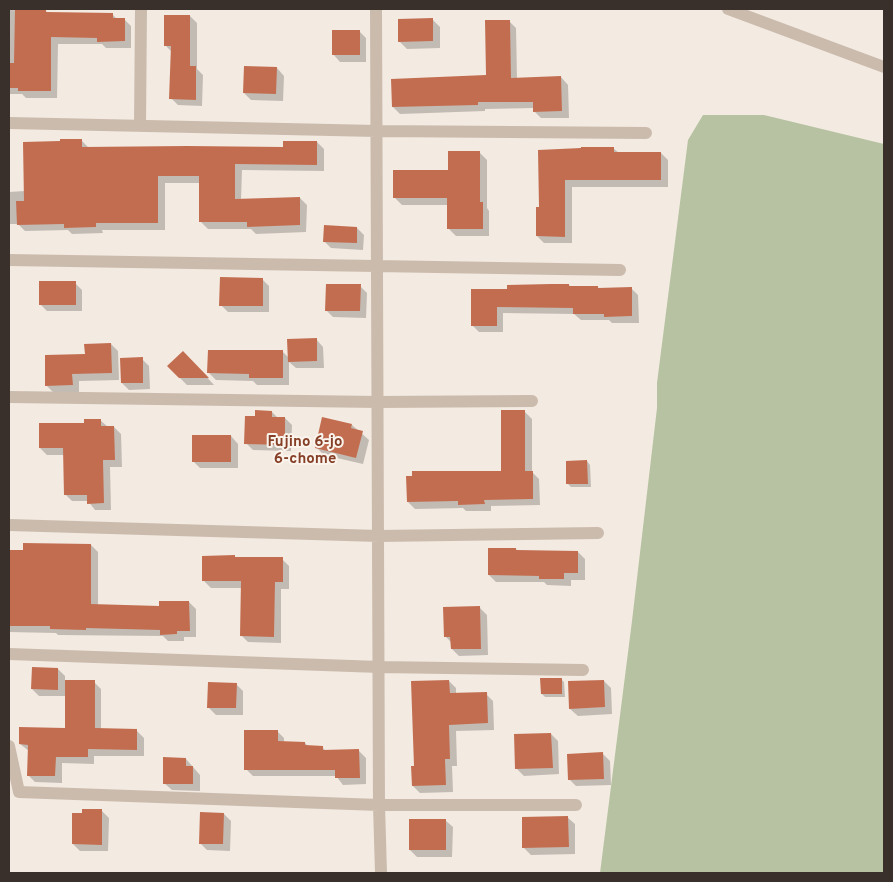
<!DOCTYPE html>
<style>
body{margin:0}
#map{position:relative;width:893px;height:882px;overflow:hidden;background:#f3eae1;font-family:Overpass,sans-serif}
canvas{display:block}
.frame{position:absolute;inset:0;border:10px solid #39302b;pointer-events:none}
</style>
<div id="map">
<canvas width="893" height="882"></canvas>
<div class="frame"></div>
</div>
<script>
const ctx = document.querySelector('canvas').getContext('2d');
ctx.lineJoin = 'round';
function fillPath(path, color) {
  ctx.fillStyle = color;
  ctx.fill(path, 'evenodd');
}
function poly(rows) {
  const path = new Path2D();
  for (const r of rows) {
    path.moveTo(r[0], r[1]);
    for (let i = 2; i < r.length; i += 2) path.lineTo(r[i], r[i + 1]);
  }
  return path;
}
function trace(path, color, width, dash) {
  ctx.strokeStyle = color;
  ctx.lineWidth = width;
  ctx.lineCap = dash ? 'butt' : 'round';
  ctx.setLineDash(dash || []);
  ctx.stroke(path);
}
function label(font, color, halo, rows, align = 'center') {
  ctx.font = font + ' Overpass,sans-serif';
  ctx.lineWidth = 4;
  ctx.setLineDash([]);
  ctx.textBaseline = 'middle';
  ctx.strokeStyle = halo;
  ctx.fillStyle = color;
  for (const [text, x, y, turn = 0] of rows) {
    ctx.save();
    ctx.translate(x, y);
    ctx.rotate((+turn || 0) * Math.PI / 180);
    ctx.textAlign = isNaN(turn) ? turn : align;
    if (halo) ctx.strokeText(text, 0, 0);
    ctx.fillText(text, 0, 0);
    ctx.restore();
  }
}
fillPath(poly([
 [703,115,764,115,884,144,884,873,600,873,632,621,657,408,657,383,688,140]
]), '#b6c2a1');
fillPath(poly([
 [9,10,46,11,49,14,113,15,117,19,124,19,131,26,131,48,106,48,102,44,58,44,57,98,26,98,22,94,9,94],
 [190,16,197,23,197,69,203,75,202,106,178,105,171,98,172,52,166,46],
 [433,20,440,27,440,48,407,49,400,42],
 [509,21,516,28,517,79,561,77,568,85,569,118,541,118,534,111,534,108,485,109,485,111,400,114,393,107,487,76],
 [359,31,366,38,366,62,340,62,333,54],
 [277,68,284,76,283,101,251,100,244,93],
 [82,141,89,148,284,148,317,142,324,149,324,171,242,170,241,200,300,198,307,205,306,232,256,234,251,229,208,229,201,222,200,183,165,183,165,230,102,230,103,233,72,234,68,230,25,231,18,224,9,224,9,192,25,191],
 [613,148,619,153,661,153,668,160,668,187,572,187,572,243,544,243,537,236,541,208,539,151],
 [480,153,487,160,487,208,489,211,489,236,456,236,449,229,448,205,402,205,395,198,449,172],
 [357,228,364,235,363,250,331,248,324,241],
 [262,279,269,286,269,312,228,312,221,305],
 [75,283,82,290,82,311,47,311,40,304],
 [569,285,571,287,598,287,599,289,631,288,638,295,639,323,612,323,609,320,581,320,574,314,503,313,503,332,479,332,472,325,508,290],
 [360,286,367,293,366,318,333,317,326,310],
 [316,339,323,347,324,368,296,368,289,362,289,385,257,385,253,381,216,380,209,373,282,351,289,358],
 [111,344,118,351,119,380,79,381,79,392,53,392,46,385,86,355],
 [142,359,149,366,150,389,129,390,122,383],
 [190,359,214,385,187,385,180,378],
 [272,412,278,418,285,418,292,425,291,451,253,450,246,443],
 [525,412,532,419,532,472,539,479,540,505,491,506,491,511,466,511,463,508,415,509,408,502,502,472],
 [100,420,108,427,114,427,121,434,122,467,110,467,111,510,95,510,88,501,72,501,65,494,65,455,47,455,40,448],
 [352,425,369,440,363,464,324,455,317,448],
 [231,436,238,444,238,468,200,468,193,461],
 [587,461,590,465,591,487,571,487,568,484],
 [91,545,98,552,98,605,161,607,189,602,196,609,196,637,184,637,184,641,168,641,163,636,58,635,56,633,9,632,9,551],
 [516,549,518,551,578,552,585,559,585,580,571,580,571,586,547,585,544,582,496,582,489,575],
 [282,559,289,566,289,589,281,589,281,643,248,642,241,635,242,588,211,588,204,581],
 [480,608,487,615,488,655,459,656,452,649,452,643,445,636],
 [58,669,65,676,65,681,94,682,101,689,101,730,137,731,144,738,144,756,94,756,94,764,62,763,62,783,35,782,28,775,29,751,20,744,66,730,66,696,39,696,32,689],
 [561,679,564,682,565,697,545,697,542,694],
 [449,681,456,688,456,694,486,694,493,701,494,730,456,731,457,766,452,766,453,792,420,793,413,786,415,767],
 [604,681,611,688,612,714,578,716,570,709],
 [236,684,243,691,243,715,216,715,209,708],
 [277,731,284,738,284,742,305,743,309,747,322,747,326,751,359,751,366,758,366,784,343,785,336,776,253,776,246,769],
 [551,734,558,741,559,774,524,776,517,769],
 [603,754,610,761,611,785,576,786,569,779],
 [186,759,200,775,200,791,172,790,164,783],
 [102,811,109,818,108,851,80,851,73,844],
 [224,814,231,821,230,851,207,850,200,843],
 [567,817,575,824,575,854,531,855,524,848],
 [445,820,453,827,452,857,417,857,410,850]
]), '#0003');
fillPath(poly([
 [15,9,46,9,46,12,113,13,113,18,125,18,125,41,97,42,97,38,51,37,51,91,18,91,18,88,9,88,9,63,14,63],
 [164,15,190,15,190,66,196,66,196,100,169,99,171,46,164,46],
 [433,18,433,41,398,42,398,19],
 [485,20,510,20,511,78,561,76,562,111,533,112,533,102,478,102,478,105,392,107,391,79,486,75],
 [332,30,360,30,360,55,332,55],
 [244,66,277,67,276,94,243,93],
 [60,139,82,139,82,147,187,146,283,147,283,141,317,141,317,165,235,164,235,199,300,197,300,225,247,227,247,222,199,222,199,176,158,176,158,223,96,223,96,227,64,228,64,224,17,225,16,201,24,201,23,142,60,141],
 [581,147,614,147,614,152,661,152,661,180,565,180,565,237,536,236,536,207,539,207,538,150,581,148],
 [448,151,480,151,480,202,483,202,483,229,447,229,447,198,393,198,393,170,448,170],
 [324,225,357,227,357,243,323,242],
 [220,277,263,278,263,306,219,306],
 [39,281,76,281,76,305,39,305],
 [326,284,361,284,360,311,325,311],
 [551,284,569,284,569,286,598,286,598,288,632,287,632,316,604,317,604,314,573,314,573,308,497,307,497,326,471,326,471,289,507,289,507,285],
 [317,338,317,361,288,362,287,339],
 [111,343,112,373,72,374,73,385,45,386,45,355,85,354,84,344],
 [208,350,283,350,283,378,249,378,249,374,207,373],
 [183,351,209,378,179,378,167,366],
 [143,357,143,383,121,383,120,358],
 [255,410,272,411,272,417,285,417,285,445,244,444,245,416,255,416],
 [501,410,525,410,525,471,533,471,533,499,484,500,485,504,458,505,458,501,407,502,406,476,412,476,412,471,501,471],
 [322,417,352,424,351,428,363,431,356,458,315,448],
 [84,419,101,419,101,426,114,426,115,460,103,460,104,503,87,504,87,495,64,495,63,448,39,448,39,423,84,423],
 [192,435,231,435,231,462,192,462],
 [587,460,588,484,566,484,566,461],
 [23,543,91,544,91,604,159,606,159,601,189,601,190,631,177,631,177,634,160,635,160,630,86,628,86,630,50,629,50,626,9,626,9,550,23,550],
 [488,548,516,548,516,550,578,551,578,573,564,573,564,579,539,579,539,576,488,575],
 [235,555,235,557,283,557,283,582,275,582,274,637,240,636,241,581,202,581,202,556],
 [480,606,481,649,451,649,450,637,444,637,443,607],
 [32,667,58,668,58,690,31,689],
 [540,678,562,678,562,694,541,694],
 [65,680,95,680,95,728,137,729,137,750,88,749,88,757,56,757,55,776,27,776,28,745,19,744,19,727,65,728],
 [449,680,450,693,487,692,488,723,449,725,450,759,445,759,446,785,412,786,411,766,414,766,411,681],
 [604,680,605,707,569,709,568,681],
 [208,682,237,683,236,708,207,708],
 [244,730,278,730,278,741,305,742,305,745,323,746,323,750,359,749,360,778,335,778,335,770,244,770],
 [551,733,553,768,515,769,514,734],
 [603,752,604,779,568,780,567,754],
 [163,757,186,758,186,766,193,766,193,784,163,784],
 [82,809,102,809,102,845,72,844,72,813,82,813],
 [200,812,224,813,223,844,199,844],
 [568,816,569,847,522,848,522,817],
 [409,819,446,819,446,850,409,850]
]), '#c26d50');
trace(poly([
 [728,9,884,67],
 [9,123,377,131,646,133],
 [140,125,141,9],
 [9,260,620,270],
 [9,397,378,402,532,401],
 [9,525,379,536,598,533],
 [9,654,380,667,583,670],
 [9,746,19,792,379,805,376,9],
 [381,873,379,805,576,805]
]), '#cbbbad', 12);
label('bold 15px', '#863f27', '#faf4ed', [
 ["Fujino 6-jo",305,443],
 ["6-chome",305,460]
]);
</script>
